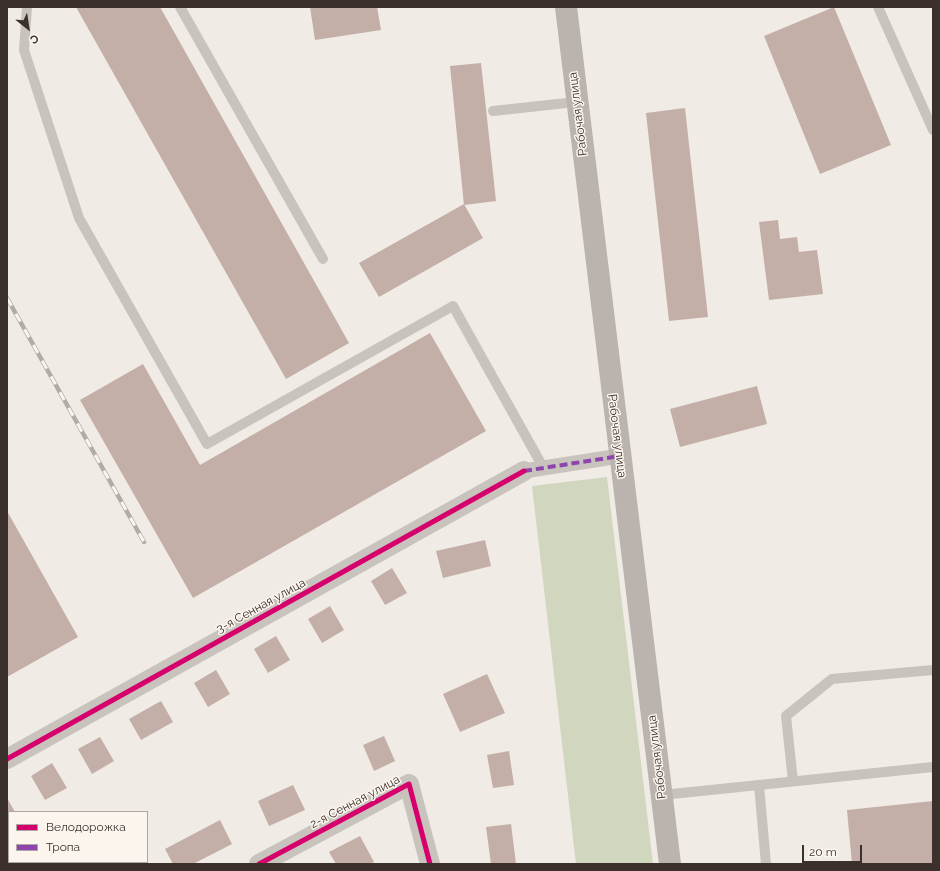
<!DOCTYPE html>
<meta charset="utf-8">
<style>
body{margin:0}
#map{position:relative;width:940px;height:871px;overflow:hidden;background:#f0ebe5;font-family:Raleway,sans-serif}
canvas{display:block}
.frame{position:absolute;inset:0;border:8px solid #3b302b;pointer-events:none}
.legend{position:absolute;left:8px;top:811px;width:140px;height:52px;box-sizing:border-box;background:#fbf5ee;border:1px solid #aea6a0;margin:0;padding:5px 7px;list-style:none;font-size:12px;color:#3b302b}
.legend li{display:flex;align-items:center;gap:8px;height:20px}
.legend b{width:20px;border:1px solid #aea6a0}
.north{position:absolute;left:8px;top:8px;width:40px;height:40px;-webkit-text-stroke:3px #fbf5ee;paint-order:stroke;rotate:150deg;font-size:11px;font-weight:700;line-height:16px;text-align:center;color:#3b302b}
.north::after{content:'';display:block;margin:auto;width:14px;height:18px;background:#3b302b;clip-path:polygon(50% 0,100% 100%,50% 72%,0 100%)}
.scale{position:absolute;left:802px;top:845px;width:60px;height:18px;box-sizing:border-box;border:2px solid #3b302b;border-top:0;padding-left:5px;font-size:12px;line-height:14px;white-space:nowrap;color:#3b302b;-webkit-text-stroke:3px #fbf5ee;paint-order:stroke}
</style>
<div id="map">
<canvas width="940" height="871"></canvas>
<div class="frame"></div>
<ul class="legend">
<li><b style="height:5px;background:#d6006c"></b>Велодорожка</li>
<li><b style="height:5px;background:#8e44ad"></b>Тропа</li>
</ul>
<div class="north">С</div>
<div class="scale">20 m</div>
</div>
<script>
const ctx = document.querySelector('canvas').getContext('2d');
ctx.lineJoin = 'round';
function fillPath(path, color) {
  ctx.fillStyle = color;
  ctx.fill(path, 'evenodd');
}
function poly(rows) {
  const path = new Path2D();
  for (const r of rows) {
    path.moveTo(r[0], r[1]);
    for (let i = 2; i < r.length; i += 2) path.lineTo(r[i], r[i + 1]);
  }
  return path;
}
function trace(path, color, width, dash) {
  ctx.strokeStyle = color;
  ctx.lineWidth = width;
  ctx.lineCap = dash ? 'butt' : 'round';
  ctx.setLineDash(dash || []);
  ctx.stroke(path);
}
function label(font, color, halo, rows, align = 'center') {
  ctx.font = font + ' Raleway,sans-serif';
  ctx.lineWidth = 3;
  ctx.setLineDash([]);
  ctx.textBaseline = 'middle';
  ctx.strokeStyle = halo;
  ctx.fillStyle = color;
  for (const [text, x, y, turn = 0] of rows) {
    ctx.save();
    ctx.translate(x, y);
    ctx.rotate((+turn || 0) * Math.PI / 180);
    ctx.textAlign = isNaN(turn) ? turn : align;
    if (halo) ctx.strokeText(text, 0, 0);
    ctx.fillText(text, 0, 0);
    ctx.restore();
  }
}
fillPath(poly([
 [607,477,653,864,576,864,532,486]
]), '#d1d6bf');
fillPath(poly([
 [76,7,160,7,349,343,286,379],
 [310,7,377,7,381,30,315,40],
 [834,7,891,145,820,174,764,36],
 [481,63,496,201,464,205,450,66],
 [685,108,708,317,669,321,646,113],
 [464,204,483,238,379,297,359,263],
 [778,220,780,239,797,237,799,252,817,250,823,294,769,300,759,222],
 [430,333,486,431,193,598,80,400,143,364,200,465],
 [757,386,767,424,680,447,670,409],
 [7,511,78,637,7,677],
 [485,540,491,566,443,578,436,551],
 [392,568,407,593,385,605,371,581],
 [330,606,344,630,322,643,308,619],
 [276,636,290,660,268,673,254,649],
 [216,670,230,694,208,707,194,683],
 [487,674,505,713,460,732,443,694],
 [161,701,173,722,141,740,129,719],
 [384,736,395,761,374,771,363,745],
 [100,737,114,761,92,774,78,749],
 [509,751,514,785,493,788,487,755],
 [52,763,67,788,45,800,31,776],
 [293,785,305,810,269,826,258,801],
 [7,798,15,812,9,812,9,822,7,823],
 [933,801,933,864,852,864,847,810],
 [220,820,232,844,193,864,173,864,165,849],
 [511,824,516,864,491,864,486,827],
 [360,836,374,862,369,864,336,864,329,852]
]), '#c3afa7');
trace(poly([
 [27,7,24,50,79,218,207,444,453,306,543,467],
 [180,7,323,259],
 [878,7,933,130],
 [493,111,576,102],
 [793,781,786,716,832,679,933,670],
 [759,785,766,864],
 [662,795,933,767]
]), '#c9c3be', 10);
trace(poly([
 [524,471,620,456]
]), '#c9c3be', 15);
trace(poly([
 [7,759,524,471],
 [259,864,409,784,430,864]
]), '#c9c3be', 20);
trace(poly([
 [566,7,670,864]
]), '#bab3ae', 22);
const rail = poly([
 [7,298,144,542]
]);
trace(rail, '#b1aca8', 4.5);
trace(rail, '#fbf5ee', 3, [9]);
trace(poly([
 [524,471,620,456]
]), '#8e44ad', 4, [8, 4]);
trace(poly([
 [7,759,524,471],
 [259,864,409,784,430,864]
]), '#d6006c', 5);
label('12px', '#3b302b', '#fbf5ee', [
 ["Рабочая улица",578,114,-97],
 ["Рабочая улица",617,436,83],
 ["3-я Сенная улица",261,606,-29],
 ["Рабочая улица",657,757,-97],
 ["2-я Сенная улица",355,802,-28]
]);
</script>
